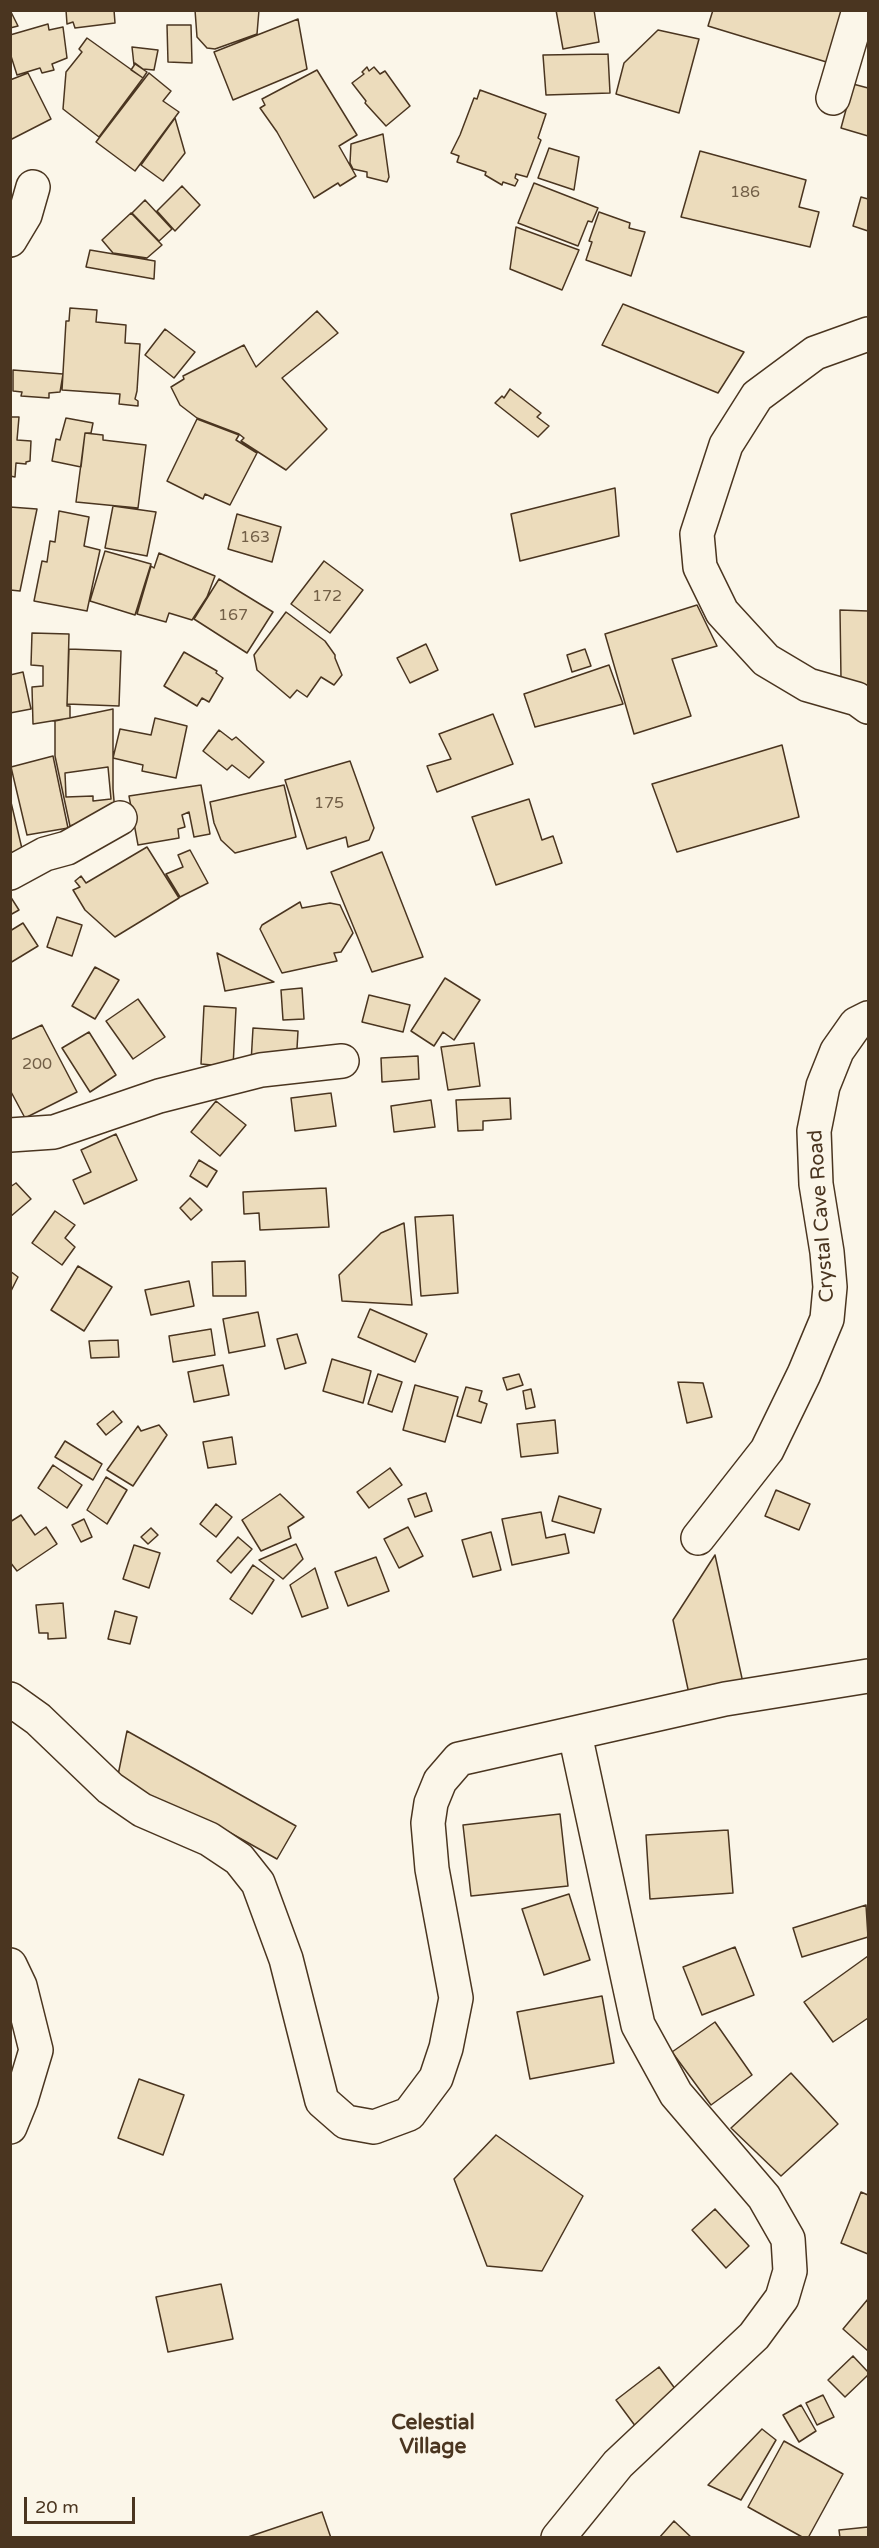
<!DOCTYPE html>
<style>
body{margin:0}
#map{position:relative;width:879px;height:2548px;overflow:hidden;background:#fbf6e9;font-family:"Varela Round",sans-serif}
canvas{display:block}
.frame{position:absolute;inset:0;border:12px solid #4a3520;pointer-events:none}
.scale{position:absolute;left:24px;top:2497px;width:111px;height:27px;box-sizing:border-box;border:3px solid #4a3520;border-top:0;padding-left:8px;font-size:18px;line-height:21px;white-space:nowrap;color:#4a3520;-webkit-text-stroke:4px #fbf6e9;paint-order:stroke}
</style>
<div id="map">
<canvas width="879" height="2548"></canvas>
<div class="frame"></div>
<div class="scale">20 m</div>
</div>
<script>
const ctx = document.querySelector('canvas').getContext('2d');
ctx.lineJoin = 'round';
function fillPath(path, color) {
  ctx.fillStyle = color;
  ctx.fill(path, 'evenodd');
}
function poly(rows) {
  const path = new Path2D();
  for (const r of rows) {
    path.moveTo(r[0], r[1]);
    for (let i = 2; i < r.length; i += 2) path.lineTo(r[i], r[i + 1]);
  }
  return path;
}
function trace(path, color, width, dash) {
  ctx.strokeStyle = color;
  ctx.lineWidth = width;
  ctx.lineCap = dash ? 'butt' : 'round';
  ctx.setLineDash(dash || []);
  ctx.stroke(path);
}
function label(font, color, halo, rows, align = 'center') {
  ctx.font = font + ' "Varela Round",sans-serif';
  ctx.lineWidth = 4.5;
  ctx.setLineDash([]);
  ctx.textBaseline = 'middle';
  ctx.strokeStyle = halo;
  ctx.fillStyle = color;
  for (const [text, x, y, turn = 0] of rows) {
    ctx.save();
    ctx.translate(x, y);
    ctx.rotate((+turn || 0) * Math.PI / 180);
    ctx.textAlign = isNaN(turn) ? turn : align;
    if (halo) ctx.strokeText(text, 0, 0);
    ctx.fillText(text, 0, 0);
    ctx.restore();
  }
}
const building = poly([
 [10,10,18,26,10,28,10,10],
 [66,10,114,10,115,23,75,28,73,22,67,24,66,10],
 [195,10,259,10,257,34,215,49,207,48,197,37,195,10],
 [556,10,594,10,599,42,563,49,556,10],
 [713,10,852,10,833,64,708,26,713,10],
 [298,19,307,69,233,100,214,52,298,19],
 [48,24,49,30,63,27,67,58,52,64,54,70,42,73,40,68,17,75,10,53,10,35,48,24],
 [167,25,191,25,192,63,168,62,167,25],
 [658,30,699,39,679,113,616,94,624,63,658,30],
 [87,38,143,78,99,137,63,109,66,72,82,52,79,49,87,38],
 [132,47,158,50,154,70,143,69,135,63,134,65,132,47],
 [608,54,610,93,546,95,543,55,608,54],
 [135,64,147,72,143,78,131,70,135,64],
 [367,67,369,71,374,67,380,74,385,71,410,106,386,126,365,103,366,101,352,83,364,74,362,72,367,67],
 [317,70,357,135,339,146,356,176,340,186,338,183,314,198,277,132,260,108,265,105,262,99,317,70],
 [28,73,51,119,10,140,10,80,28,73],
 [149,73,171,91,163,101,179,112,135,171,96,142,149,73],
 [853,84,868,88,868,136,841,128,853,84],
 [480,90,546,114,538,138,541,140,527,177,516,174,515,178,518,180,515,186,503,182,502,185,485,175,486,172,457,162,459,156,451,153,460,135,474,98,477,99,480,90],
 [175,118,185,153,163,181,141,165,175,118],
 [383,134,389,177,387,182,367,177,367,172,353,169,350,163,351,144,383,134],
 [549,148,579,157,574,190,538,178,549,148],
 [700,151,806,180,799,207,819,212,810,247,681,217,700,151],
 [534,183,598,208,592,222,588,221,578,246,518,223,534,183],
 [182,186,200,205,175,231,157,211,182,186],
 [861,197,868,199,868,231,853,226,861,197],
 [145,200,172,229,159,241,132,213,145,200],
 [599,212,630,223,629,228,645,232,631,276,586,260,592,242,589,241,599,212],
 [131,213,162,245,147,258,113,253,102,240,131,213],
 [516,227,579,250,562,290,510,269,516,227],
 [90,250,155,261,154,279,86,267,90,250],
 [623,304,744,352,718,393,602,345,623,304],
 [70,308,97,310,96,322,126,325,125,343,140,344,137,391,135,399,138,401,138,406,119,404,120,394,62,390,66,321,69,321,70,308],
 [317,311,338,333,282,378,327,429,286,470,241,441,244,438,239,434,197,418,180,405,171,387,184,379,183,376,244,345,256,367,317,311],
 [165,329,195,352,174,378,145,355,165,329],
 [13,370,63,374,60,392,49,393,49,398,21,396,22,392,13,391,13,370],
 [510,389,541,413,537,417,549,426,538,437,495,403,502,396,504,398,510,389],
 [10,417,19,417,17,440,31,441,30,461,26,462,26,464,16,463,15,477,10,476,10,417],
 [66,418,93,423,91,433,85,433,81,467,52,461,56,439,60,440,66,418],
 [197,419,239,435,236,440,257,453,230,505,205,494,203,499,167,481,197,419],
 [85,433,103,435,103,440,146,445,138,508,76,502,85,433],
 [615,488,619,536,520,561,511,514,615,488],
 [113,506,156,512,147,556,105,548,113,506],
 [10,507,37,509,20,591,10,590,10,507],
 [59,511,89,517,84,546,100,550,87,611,34,601,42,561,47,562,50,541,55,542,59,511],
 [237,514,281,527,272,562,228,549,237,514],
 [105,551,151,564,135,615,90,601,105,551],
 [159,553,215,576,207,597,192,620,169,613,166,622,137,614,151,566,154,568,159,553],
 [324,561,363,590,330,633,291,604,324,561],
 [219,579,273,612,247,653,194,619,219,579],
 [697,605,717,646,672,659,691,716,634,734,605,634,697,605],
 [840,610,868,611,868,687,841,679,840,610],
 [286,612,325,641,335,655,335,658,342,675,334,685,321,677,307,697,297,690,290,698,257,670,254,655,286,612],
 [32,633,69,634,67,706,70,706,70,718,33,724,32,687,43,686,43,666,31,665,32,633],
 [426,644,438,670,410,683,397,658,426,644],
 [69,649,121,651,119,706,67,704,69,649],
 [585,649,591,666,572,672,567,655,585,649],
 [184,652,217,671,216,673,223,678,209,702,202,698,197,706,164,686,184,652],
 [609,665,623,704,535,727,524,694,609,665],
 [23,672,31,709,10,713,10,675,23,672],
 [113,709,113,789,115,812,70,826,55,756,55,721,113,709],
 [493,714,513,764,437,792,427,766,451,759,439,734,493,714],
 [155,718,187,726,176,778,142,771,143,765,113,758,120,729,151,735,155,718],
 [219,730,232,740,236,737,264,762,249,778,232,765,227,770,203,751,219,730],
 [782,745,799,817,677,852,652,784,782,745],
 [53,756,68,828,27,835,11,767,53,756],
 [350,761,374,828,369,840,348,847,346,837,307,849,285,780,350,761],
 [108,767,111,799,93,801,93,796,66,797,65,773,108,767],
 [201,785,210,834,194,837,189,812,182,815,185,827,178,829,179,838,138,845,129,796,201,785],
 [284,785,296,837,235,853,221,840,214,823,210,802,284,785],
 [10,798,23,853,10,856,10,798],
 [529,799,542,840,553,836,562,863,496,885,472,817,529,799],
 [147,847,179,898,115,937,85,910,73,890,80,887,75,881,81,876,86,883,147,847],
 [190,850,208,883,180,897,166,874,183,867,178,855,190,850],
 [382,852,423,957,372,972,331,872,382,852],
 [10,896,19,910,10,915,10,896],
 [300,902,302,908,330,903,340,905,353,933,341,952,334,953,337,961,282,973,260,929,262,925,300,902],
 [57,917,82,925,72,956,47,947,57,917],
 [23,923,38,946,10,963,10,931,23,923],
 [217,953,274,982,225,991,217,953],
 [95,967,119,980,95,1019,72,1006,95,967],
 [445,978,480,1000,454,1040,443,1032,434,1046,411,1031,445,978],
 [302,988,304,1019,283,1020,281,990,302,988],
 [369,995,410,1005,403,1032,362,1022,369,995],
 [138,999,165,1037,133,1059,106,1021,138,999],
 [204,1006,236,1008,233,1067,201,1064,204,1006],
 [42,1025,77,1092,25,1118,10,1090,10,1040,42,1025],
 [253,1028,298,1031,296,1066,251,1063,253,1028],
 [89,1032,116,1075,90,1092,62,1048,89,1032],
 [474,1043,480,1086,448,1090,441,1047,474,1043],
 [418,1056,419,1079,382,1082,381,1058,418,1056],
 [331,1093,336,1126,295,1131,291,1098,331,1093],
 [510,1098,511,1119,483,1121,483,1130,458,1131,456,1100,510,1098],
 [431,1100,435,1127,394,1132,391,1106,431,1100],
 [216,1101,246,1125,220,1156,191,1132,216,1101],
 [116,1134,137,1180,84,1204,73,1180,91,1172,81,1150,116,1134],
 [199,1160,217,1171,207,1187,190,1176,199,1160],
 [16,1183,31,1199,10,1217,10,1187,16,1183],
 [326,1188,329,1227,260,1230,259,1213,244,1214,243,1192,326,1188],
 [190,1198,202,1210,191,1220,180,1208,190,1198],
 [55,1211,75,1225,65,1238,75,1247,62,1265,32,1243,55,1211],
 [453,1215,458,1293,421,1296,415,1217,453,1215],
 [404,1223,412,1305,342,1301,339,1275,381,1233,404,1223],
 [245,1261,246,1296,213,1296,212,1262,245,1261],
 [78,1266,112,1287,84,1331,51,1310,78,1266],
 [10,1271,18,1277,10,1293,10,1271],
 [189,1281,194,1306,151,1315,145,1290,189,1281],
 [370,1309,427,1334,415,1362,358,1337,370,1309],
 [258,1312,265,1346,229,1353,223,1319,258,1312],
 [211,1329,215,1355,173,1362,169,1336,211,1329],
 [297,1334,306,1363,285,1369,277,1339,297,1334],
 [118,1340,119,1357,91,1358,89,1341,118,1340],
 [332,1359,371,1371,363,1403,323,1391,332,1359],
 [223,1365,229,1395,194,1402,188,1372,223,1365],
 [378,1374,402,1382,392,1412,368,1404,378,1374],
 [519,1374,523,1385,507,1390,503,1378,519,1374],
 [678,1382,703,1383,712,1417,687,1423,678,1382],
 [415,1385,458,1397,445,1442,403,1430,415,1385],
 [466,1387,482,1391,479,1401,487,1404,481,1423,457,1416,466,1387],
 [531,1389,535,1407,526,1409,523,1391,531,1389],
 [113,1411,122,1422,106,1435,97,1424,113,1411],
 [555,1420,558,1453,521,1457,517,1424,555,1420],
 [159,1425,167,1435,133,1486,107,1470,138,1426,141,1431,159,1425],
 [232,1437,236,1464,208,1468,203,1442,232,1437],
 [65,1441,102,1464,93,1480,55,1457,65,1441],
 [53,1465,82,1485,67,1508,38,1488,53,1465],
 [390,1468,402,1485,369,1508,357,1492,390,1468],
 [106,1477,127,1490,107,1524,87,1510,106,1477],
 [776,1490,810,1504,799,1530,765,1516,776,1490],
 [426,1493,432,1511,415,1517,408,1499,426,1493],
 [280,1494,304,1517,288,1527,291,1538,261,1551,242,1520,280,1494],
 [559,1496,601,1509,594,1533,552,1521,559,1496],
 [216,1504,232,1517,216,1537,200,1524,216,1504],
 [541,1512,546,1538,565,1534,569,1553,512,1565,502,1519,541,1512],
 [21,1515,35,1535,46,1527,57,1544,17,1571,10,1562,10,1522,21,1515],
 [84,1519,92,1537,81,1542,72,1525,84,1519],
 [408,1527,423,1556,399,1568,384,1539,408,1527],
 [151,1528,158,1535,148,1544,141,1537,151,1528],
 [491,1532,501,1570,473,1577,462,1540,491,1532],
 [238,1537,252,1549,231,1573,217,1561,238,1537],
 [296,1544,303,1559,283,1579,259,1560,296,1544],
 [134,1545,160,1553,149,1588,123,1579,134,1545],
 [715,1555,745,1692,691,1703,673,1620,715,1555],
 [376,1557,389,1591,348,1606,335,1572,376,1557],
 [253,1565,274,1580,252,1614,230,1599,253,1565],
 [315,1568,328,1608,302,1617,290,1585,315,1568],
 [63,1603,66,1638,48,1639,48,1633,39,1633,36,1605,63,1603],
 [115,1611,137,1617,130,1644,108,1639,115,1611],
 [127,1731,296,1826,277,1859,227,1831,117,1780,127,1731],
 [560,1814,568,1886,471,1896,463,1825,560,1814],
 [728,1830,733,1893,650,1899,646,1835,728,1830],
 [569,1894,590,1960,544,1975,522,1909,569,1894],
 [866,1905,868,1937,802,1957,793,1928,866,1905],
 [735,1947,754,1995,702,2015,683,1967,735,1947],
 [868,1956,868,2018,833,2042,804,2002,868,1956],
 [602,1996,614,2063,530,2079,517,2012,602,1996],
 [715,2022,752,2075,711,2105,672,2052,715,2022],
 [791,2073,838,2124,781,2176,731,2128,791,2073],
 [139,2079,184,2095,163,2155,118,2138,139,2079],
 [496,2135,583,2196,542,2271,487,2266,454,2179,496,2135],
 [861,2192,868,2195,868,2254,841,2243,861,2192],
 [715,2209,749,2246,726,2268,692,2230,715,2209],
 [221,2284,233,2339,168,2352,156,2297,221,2284],
 [868,2299,868,2351,843,2329,868,2299],
 [853,2356,868,2372,868,2375,845,2397,828,2380,853,2356],
 [659,2367,679,2394,636,2427,616,2400,659,2367],
 [823,2395,834,2417,817,2425,806,2403,823,2395],
 [801,2405,816,2431,799,2442,783,2415,801,2405],
 [762,2429,776,2440,741,2500,708,2485,762,2429],
 [784,2441,843,2474,808,2538,804,2538,748,2507,784,2441],
 [322,2512,331,2538,245,2538,322,2512],
 [674,2521,692,2538,659,2538,674,2521],
 [868,2527,868,2538,840,2538,839,2530,868,2527]
]);
fillPath(building, '#ecdcbc');
trace(building, '#4a3520', 1.5);
const street = poly([
 [833,98,859,10],
 [10,240,25,215,33,187],
 [868,334,815,353,757,396,726,445,697,534,700,567,722,612,766,660,808,685,857,699,868,707],
 [10,873,45,854,67,848,120,818],
 [10,1135,54,1132,159,1096,261,1070,342,1061],
 [698,1538,767,1450,804,1374,827,1319,830,1287,827,1252,816,1184,814,1131,823,1086,837,1051,856,1024,868,1018],
 [10,1699,38,1719,110,1788,142,1810,209,1839,239,1859,258,1883,286,1959,322,2101,346,2122,374,2127,409,2114,436,2078,446,2048,456,1998,432,1869,428,1823,431,1803,440,1781,459,1759,725,1699,868,1676],
 [10,1965,20,1986,36,2050,21,2100,10,2127],
 [558,2538,618,2464,754,2336,782,2298,790,2271,788,2239,764,2197,676,2094,638,2025,575,1734]
]);
trace(street, '#4a3520', 36);
trace(street, '#fbf6e9', 33);
label('16px', '#725f47', null, [
 ["186",745,193],
 ["163",255,538],
 ["172",327,597],
 ["167",233,616],
 ["175",329,804],
 ["200",37,1065]
]);
label('20px', '#4a3520', '#fbf6e9', [
 ["Crystal Cave Road",822,1216,-94]
]);
label('bold 21px', '#4a3520', '#fbf6e9', [
 ["Celestial",433,2423],
 ["Village",433,2447]
]);
</script>
